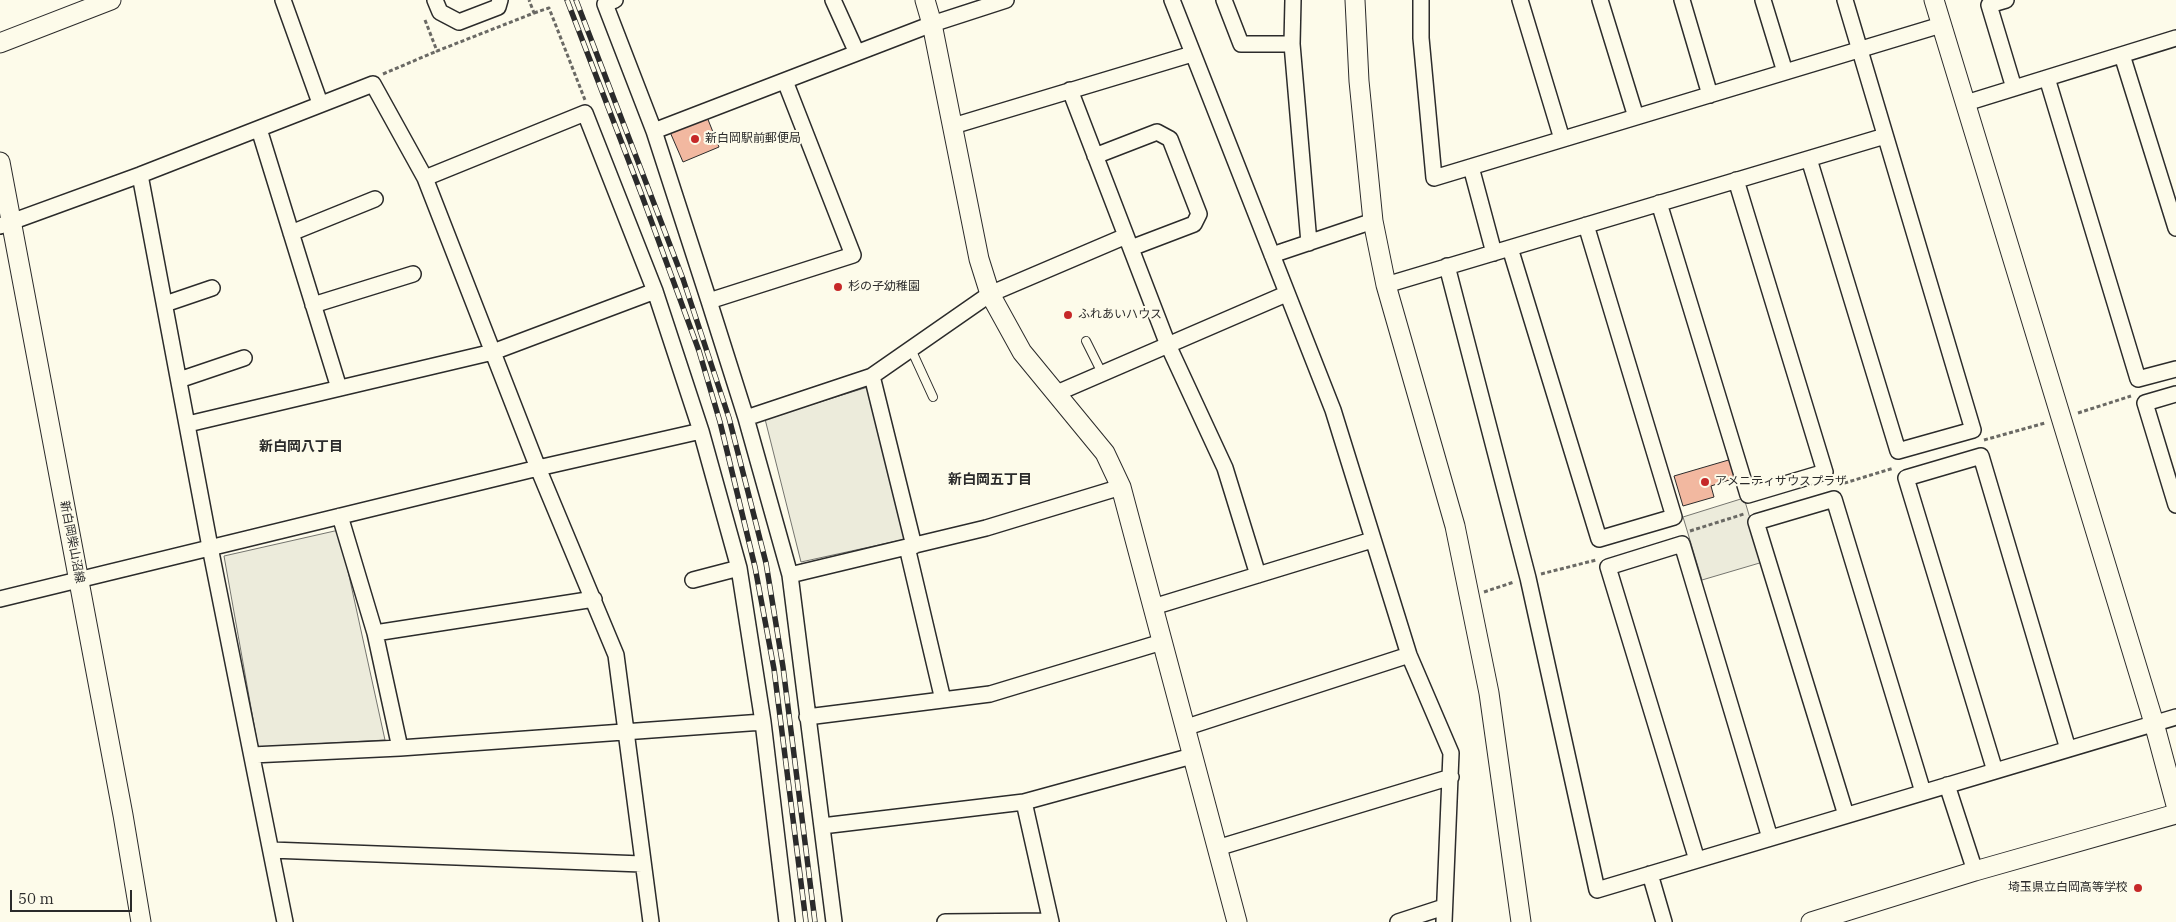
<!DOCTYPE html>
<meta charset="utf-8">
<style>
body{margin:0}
#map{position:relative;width:2176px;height:922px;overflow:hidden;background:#fdfbea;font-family:"IBM Plex Serif",serif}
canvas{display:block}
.scale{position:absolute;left:10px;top:890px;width:122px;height:22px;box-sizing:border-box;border:2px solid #2b2b2b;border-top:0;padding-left:6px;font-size:15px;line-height:18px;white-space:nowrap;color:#2b2b2b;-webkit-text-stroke:4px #fdfbea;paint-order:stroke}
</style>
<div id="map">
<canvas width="2176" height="922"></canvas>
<div class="scale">50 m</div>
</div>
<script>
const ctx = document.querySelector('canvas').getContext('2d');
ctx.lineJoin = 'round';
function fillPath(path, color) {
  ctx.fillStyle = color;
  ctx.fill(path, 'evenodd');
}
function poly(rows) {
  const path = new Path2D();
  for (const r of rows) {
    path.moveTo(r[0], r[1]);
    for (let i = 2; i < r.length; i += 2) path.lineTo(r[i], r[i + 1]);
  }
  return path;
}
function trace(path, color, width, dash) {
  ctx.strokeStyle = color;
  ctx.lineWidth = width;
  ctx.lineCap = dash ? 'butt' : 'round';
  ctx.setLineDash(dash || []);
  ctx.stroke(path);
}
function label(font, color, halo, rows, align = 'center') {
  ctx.font = font + ' "IBM Plex Serif","Noto Sans JP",serif';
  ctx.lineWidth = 4;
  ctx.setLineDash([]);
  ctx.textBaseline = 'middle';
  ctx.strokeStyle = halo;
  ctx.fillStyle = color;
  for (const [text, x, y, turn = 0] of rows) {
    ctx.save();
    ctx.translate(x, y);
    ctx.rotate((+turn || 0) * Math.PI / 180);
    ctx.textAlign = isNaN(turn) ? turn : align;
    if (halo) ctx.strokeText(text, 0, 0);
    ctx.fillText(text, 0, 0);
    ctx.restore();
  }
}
const green = poly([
 [868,387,906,539,801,562,765,419,868,387],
 [1744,498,1763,562,1702,580,1683,517,1744,498],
 [339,530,385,740,258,747,224,556,339,530]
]);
fillPath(green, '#ecebdb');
trace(green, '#74746e', 1);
const building = poly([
 [707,117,719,147,683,162,670,132,707,117],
 [1732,459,1738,477,1711,486,1714,497,1683,506,1674,476,1732,459]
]);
fillPath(building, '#f2b8a0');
trace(building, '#2b2b2b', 1);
const service = poly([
 [1086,341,1102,373],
 [911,349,933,397]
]);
const minor = poly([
 [283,0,320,103],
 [435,0,440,12,459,22,498,7,500,0],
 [615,0,605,4,654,131,709,301,746,418,790,575,834,922],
 [833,0,857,53],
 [1172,0,1333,410,1409,655,1451,753,1444,922],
 [1224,0,1241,44,1292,44,1309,243],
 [1421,0,1421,38,1434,178,1941,25],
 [1520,0,1562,139],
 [1600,0,1636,117],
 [1682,0,1710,95],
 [1763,0,1785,72],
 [2006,0,1989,5,2014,88],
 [1292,44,1293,0],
 [2122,55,2176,228],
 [2047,78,2138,379,2176,369],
 [1070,90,1168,345,1225,468,1258,575],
 [1966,103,2176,38],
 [953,126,1192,54],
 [259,129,339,388],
 [654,131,932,24,1006,0],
 [1095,156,1157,132,1170,139,1199,214,1194,224,1131,248],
 [1809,159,1898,451,1973,430,1845,0],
 [1471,167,1494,253],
 [140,175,210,547,285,922],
 [425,178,585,113,655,291,701,431,739,568,763,722,787,922],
 [1659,203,1748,495,1825,472,1736,180],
 [0,226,140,175,373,84,425,178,538,468,616,655,651,922],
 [291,233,375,199],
 [1510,248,1599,539,1674,517,1586,225],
 [1272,255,1373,221],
 [1447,266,1528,578,1597,890,2176,717],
 [1386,285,1885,136],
 [709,301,853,255,785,81],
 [165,304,212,288],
 [313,305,413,274],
 [872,376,914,546],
 [179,380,244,358],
 [1057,393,1286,294],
 [2176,394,2145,403,2176,505],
 [746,418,872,376,990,294,1126,236],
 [188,424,493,352,655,291],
 [340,516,375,633,400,748],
 [907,547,943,700],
 [790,575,986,528,1121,487],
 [693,580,739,568],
 [0,599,538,468,701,431],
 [1153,607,1372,540],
 [375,633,594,599],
 [807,717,990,694,1162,642],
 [1184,728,1409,655],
 [252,755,400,748,763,722],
 [1995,771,1906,478,1981,456,2068,749],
 [1947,785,1975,871],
 [1024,802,1051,922],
 [1846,815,1756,522,1834,499,1923,792],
 [822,826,1024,802,1192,756],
 [1217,848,1451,777],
 [271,850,642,864],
 [1697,860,1608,567,1682,544,1770,838],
 [1650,874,1664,922],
 [945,922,1051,921],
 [1398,922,1444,907]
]);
const tertiary = poly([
 [925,0,932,24,979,259,990,294,1022,352,1105,453,1121,487,1237,922],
 [1355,0,1359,81,1373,221,1386,285,1455,526,1489,693,1521,922],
 [1934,0,2154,723,2176,805],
 [0,43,111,0],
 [0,162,123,815,141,922],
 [1811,922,1975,871,2176,814]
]);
trace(service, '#2b2b2b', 10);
trace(minor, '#2b2b2b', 18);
trace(tertiary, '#2b2b2b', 21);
trace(poly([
 [534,13,549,8,585,100],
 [425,20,437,51,534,13,529,0],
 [383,74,437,51],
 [2078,413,2131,396],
 [1984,440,2045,423],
 [1838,485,1894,468],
 [1690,531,1744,514],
 [1541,574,1596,560],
 [1484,592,1514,582]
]), '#6a6964', 3, [4, 2.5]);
trace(service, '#fdfbea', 8);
trace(minor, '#fdfbea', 15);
trace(tertiary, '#fdfbea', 19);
const rail = poly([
 [567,0,641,193,699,351,720,422,755,567,774,669,806,922],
 [576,0,683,279,729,418,748,492,766,563,783,667,815,922]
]);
trace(rail, '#2b2b2b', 5.5);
trace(rail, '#fdfbea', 4, [11]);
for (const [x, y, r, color] of [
 [695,139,5,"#c62828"],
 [838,287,5,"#c62828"],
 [1068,315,5,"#c62828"],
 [1705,482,5,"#c62828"],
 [2138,888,5,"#c62828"]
]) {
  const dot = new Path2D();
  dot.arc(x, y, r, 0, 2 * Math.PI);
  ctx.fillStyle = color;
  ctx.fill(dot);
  trace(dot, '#fdfbea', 2);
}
label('12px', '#2b2b2b', '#fdfbea', [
 ["新白岡駅前郵便局",705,139],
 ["杉の子幼稚園",848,287],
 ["ふれあいハウス",1078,315],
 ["アメニティサウスプラザ",1715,482],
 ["埼玉県立白岡高等学校",2128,888,"right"]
], 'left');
label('12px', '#2b2b2b', '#fdfbea', [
 ["新白岡柴山沼線",72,542,79]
]);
label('bold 14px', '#2b2b2b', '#fdfbea', [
 ["新白岡八丁目",301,447],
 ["新白岡五丁目",990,480]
]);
</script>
